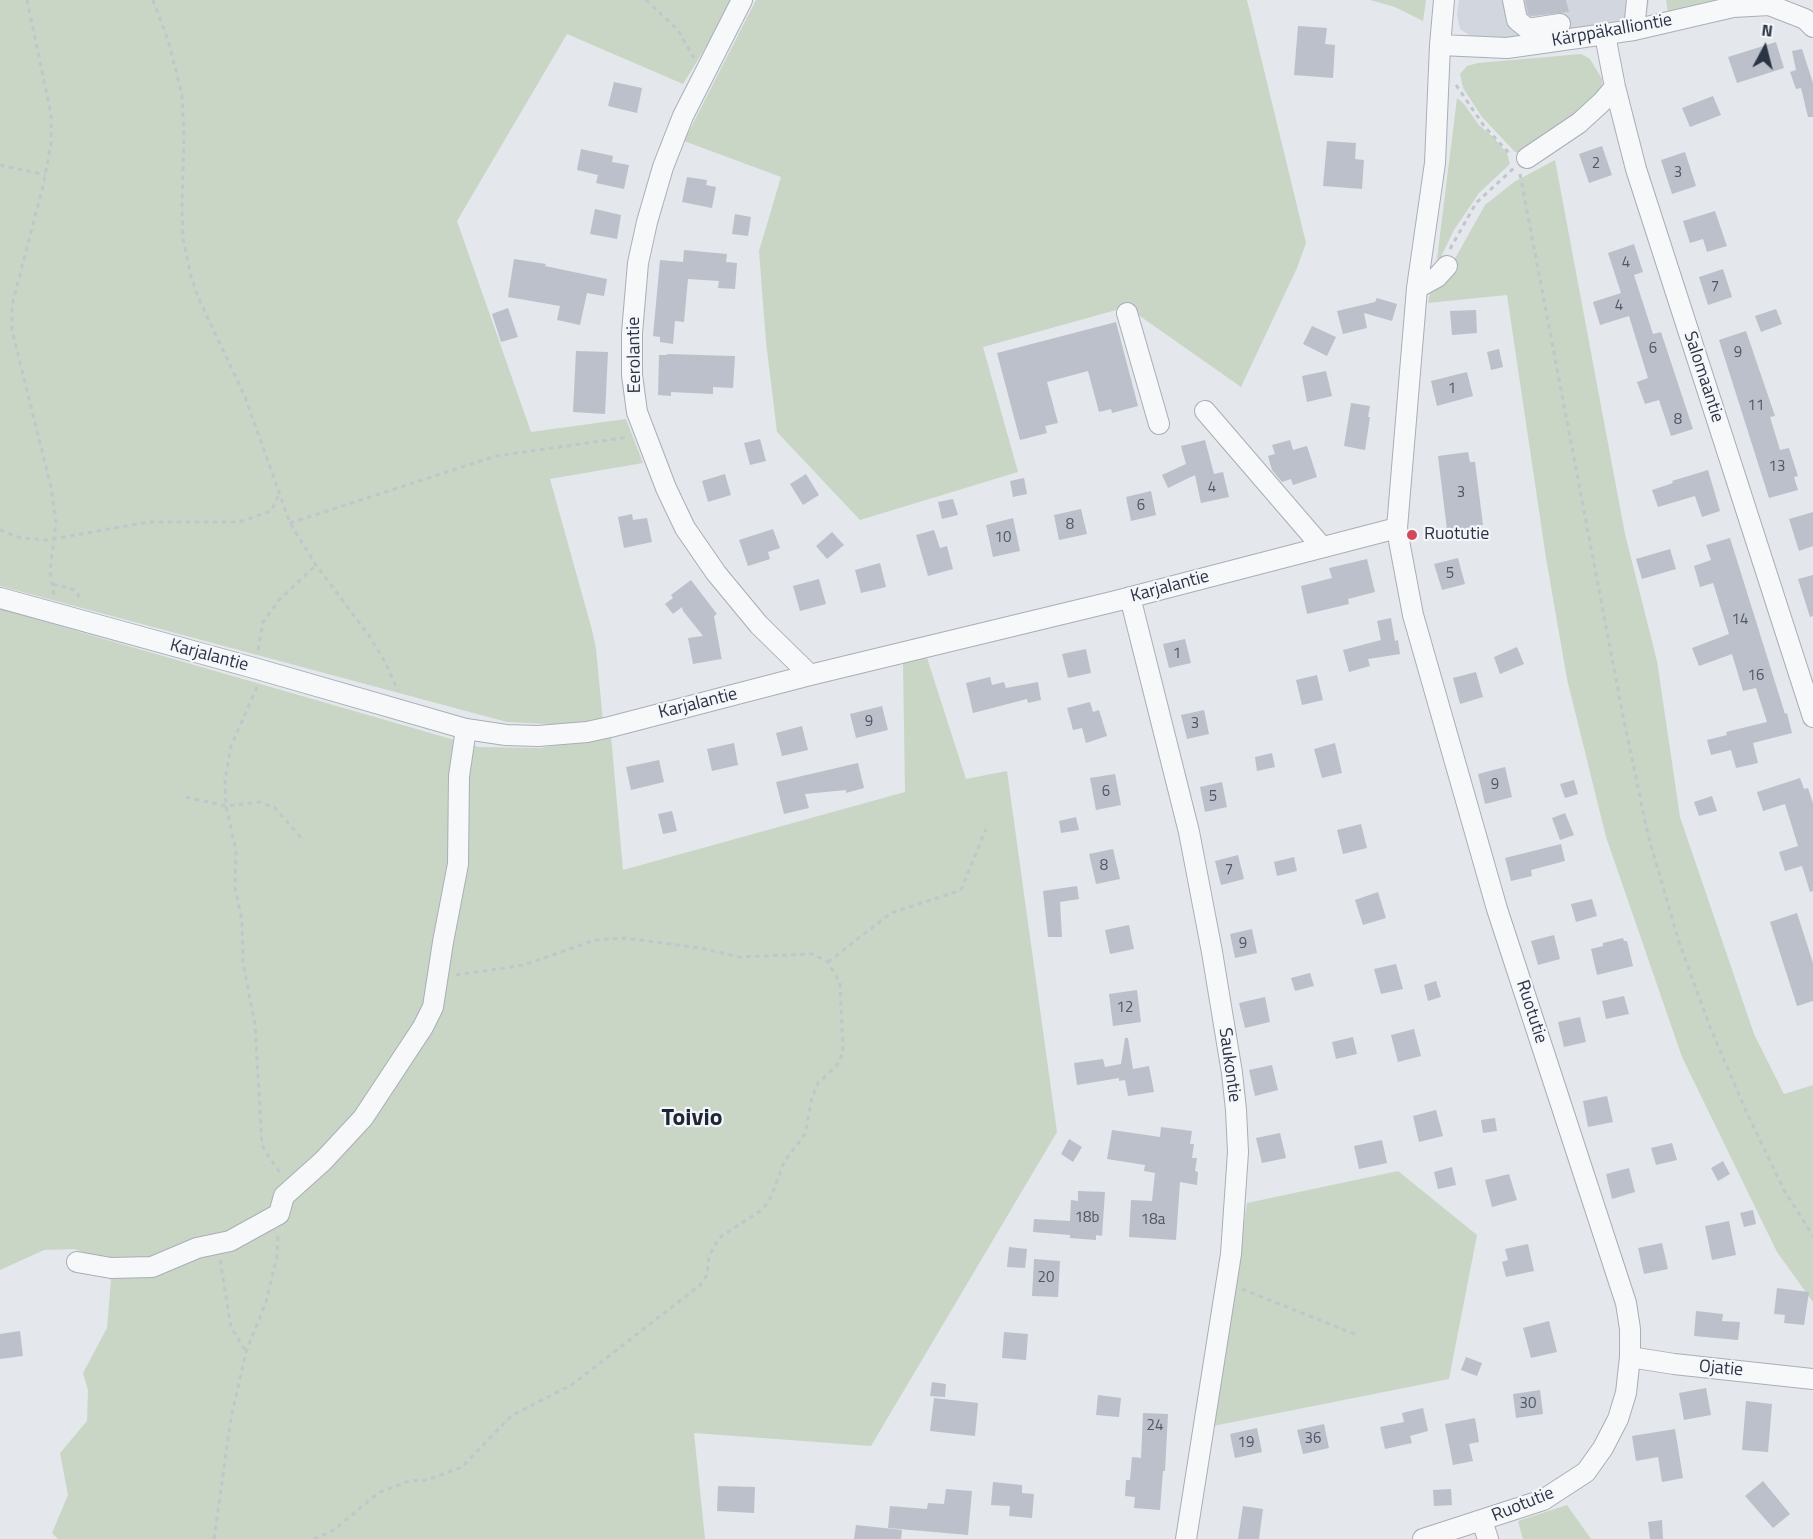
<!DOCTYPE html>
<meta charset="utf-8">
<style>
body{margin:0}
#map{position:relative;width:1813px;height:1539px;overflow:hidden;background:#e4e7ec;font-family:"Titillium Web",sans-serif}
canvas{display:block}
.north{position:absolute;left:1735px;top:18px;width:60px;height:60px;-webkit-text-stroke:4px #f4f6f9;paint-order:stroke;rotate:7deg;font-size:16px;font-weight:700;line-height:24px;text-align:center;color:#2b3445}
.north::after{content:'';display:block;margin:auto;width:21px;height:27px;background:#2b3445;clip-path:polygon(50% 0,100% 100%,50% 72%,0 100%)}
</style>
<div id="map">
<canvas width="1813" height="1539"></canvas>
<div class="north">N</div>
</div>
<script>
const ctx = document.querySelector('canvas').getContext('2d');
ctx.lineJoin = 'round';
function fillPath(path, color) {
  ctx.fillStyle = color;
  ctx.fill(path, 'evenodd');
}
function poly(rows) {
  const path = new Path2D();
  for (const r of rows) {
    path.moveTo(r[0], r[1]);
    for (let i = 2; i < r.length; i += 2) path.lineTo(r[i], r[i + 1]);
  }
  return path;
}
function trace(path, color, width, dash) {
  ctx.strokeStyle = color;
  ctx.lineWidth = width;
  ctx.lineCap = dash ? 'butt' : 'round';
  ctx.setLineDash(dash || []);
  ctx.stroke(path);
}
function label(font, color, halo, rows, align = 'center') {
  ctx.font = font + ' "Titillium Web",sans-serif';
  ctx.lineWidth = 4.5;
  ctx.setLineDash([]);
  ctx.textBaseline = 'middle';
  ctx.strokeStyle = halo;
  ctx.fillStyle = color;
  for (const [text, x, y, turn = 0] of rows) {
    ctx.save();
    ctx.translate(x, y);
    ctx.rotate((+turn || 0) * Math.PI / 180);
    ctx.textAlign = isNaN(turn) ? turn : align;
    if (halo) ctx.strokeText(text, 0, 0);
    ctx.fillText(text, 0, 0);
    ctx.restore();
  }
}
fillPath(poly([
 [1459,0,1649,0,1647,14,1602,25,1505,39,1472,37,1460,29,1457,15]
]), '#d2d6de');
fillPath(poly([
 [0,0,735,0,683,84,567,34,457,221,531,432,626,419,643,463,550,479,592,630,596,649,603,722,567,725,507,722,0,586],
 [756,0,1247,0,1306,243,1297,268,1241,387,1127,307,983,347,1018,472,860,520,777,432,766,342,759,251,781,177,684,141],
 [1370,0,1426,0,1423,21,1395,7],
 [1666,0,1724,0,1668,13],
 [1581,54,1590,59,1602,79,1603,89,1597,99,1522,153,1515,152,1482,117,1463,88,1460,74,1467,66,1478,63],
 [1457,98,1464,104,1479,125,1493,137,1507,153,1510,164,1479,193,1454,230,1439,261,1437,259],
 [1555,160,1625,534,1657,661,1680,817,1754,1034,1784,1094,1813,1085,1813,1302,1777,1252,1682,1057,1606,837,1567,679,1546,558,1507,295,1428,303,1432,284,1443,280,1485,205,1514,182],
 [0,609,479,747,540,748,611,736,623,870,905,792,903,662,927,658,966,779,1007,771,1057,1132,871,1446,694,1433,705,1539,58,1539,52,1533,68,1495,60,1453,87,1421,88,1390,83,1373,107,1328,111,1280,99,1259,75,1249,44,1250,0,1270],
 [1398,1171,1477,1235,1449,1379,1213,1426,1247,1203],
 [1567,1505,1591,1539,1523,1539,1518,1521]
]), '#c9d6c5');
fillPath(poly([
 [1525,0,1566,0,1569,12,1531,16,1528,14],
 [1298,26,1327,28,1325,44,1335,45,1333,78,1294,75],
 [1776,42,1784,68,1737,83,1728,57],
 [1802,49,1813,83,1813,117,1808,117,1801,88,1796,89,1790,72,1796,70,1792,51],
 [614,82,642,88,637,113,608,106],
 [1713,96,1721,115,1690,127,1682,108],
 [1327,141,1356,143,1355,159,1364,160,1362,189,1323,186],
 [1602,146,1612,175,1589,183,1579,154],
 [581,149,613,156,612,162,629,165,624,189,596,183,598,175,577,170],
 [1685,152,1696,186,1672,194,1661,160],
 [687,177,707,180,706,185,716,187,712,208,682,202],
 [595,209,621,215,617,239,590,234],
 [1715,211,1727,246,1707,252,1703,239,1690,243,1683,221],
 [735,214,751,217,748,236,732,234],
 [1634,244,1643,272,1634,275,1653,334,1661,332,1693,429,1671,436,1659,400,1645,404,1637,382,1648,378,1629,316,1600,325,1593,302,1621,293,1608,253],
 [684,250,727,254,726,262,737,263,735,289,718,288,719,281,688,279,684,322,675,321,673,344,660,342,660,337,653,336,660,260,683,262],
 [514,259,546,264,545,266,607,279,604,296,587,293,580,325,557,320,560,306,508,297],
 [1723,269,1732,297,1708,305,1699,277],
 [1377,298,1397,304,1392,321,1364,313,1367,328,1343,334,1337,311,1375,302],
 [508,308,518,337,501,342,492,314],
 [1776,309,1782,324,1761,332,1755,316],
 [1476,310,1477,333,1452,335,1450,311],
 [1116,322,1138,406,1112,413,1111,409,1099,412,1088,371,1047,382,1058,423,1045,426,1047,433,1020,440,997,353],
 [1312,326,1336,337,1327,356,1303,344],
 [1746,331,1775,416,1770,417,1780,450,1789,448,1798,476,1794,477,1798,490,1769,498,1719,340],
 [1499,349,1503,367,1491,370,1487,352],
 [576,351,608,352,605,414,573,412],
 [667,354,735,356,733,388,713,387,713,394,671,392,671,396,658,395,659,355,667,355],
 [1326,371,1332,396,1307,402,1302,376],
 [1467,372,1473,396,1437,406,1431,381],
 [1351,403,1370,406,1368,417,1370,417,1365,450,1344,446],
 [760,439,766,461,750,465,744,443],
 [1205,440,1214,474,1223,472,1229,497,1201,503,1195,475,1168,488,1162,475,1186,464,1181,446],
 [1290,440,1293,450,1307,446,1317,477,1293,485,1291,479,1282,482,1272,470,1268,456,1275,454,1272,445],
 [1468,452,1470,462,1475,462,1483,525,1478,525,1480,534,1448,538,1438,456],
 [1708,470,1720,511,1702,517,1695,496,1658,507,1652,490,1673,483,1672,481],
 [725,474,731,495,708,502,702,481],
 [806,474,819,495,803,505,790,484],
 [1024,478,1027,494,1013,497,1010,481],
 [1151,491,1156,515,1131,521,1126,497],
 [953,499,958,515,942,519,938,502],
 [1081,509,1087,534,1059,540,1054,515],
 [1813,512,1813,546,1799,551,1789,519],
 [632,514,633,520,647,518,652,542,624,548,618,517],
 [1013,518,1020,551,993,557,986,525],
 [773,529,780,548,768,552,770,559,748,566,739,540],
 [934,530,940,548,947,546,953,569,928,576,916,535],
 [832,532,844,545,827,559,816,546],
 [1730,538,1785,714,1787,713,1792,733,1753,743,1758,763,1736,768,1731,750,1711,755,1707,740,1727,735,1726,732,1767,722,1756,688,1743,691,1732,654,1699,666,1692,648,1729,634,1713,583,1700,587,1694,566,1711,560,1706,545],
 [1670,549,1676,569,1642,579,1636,559],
 [1458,558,1465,584,1442,590,1434,564],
 [1367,559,1375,592,1348,599,1349,604,1307,614,1301,586,1332,578,1329,568],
 [880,563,886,587,861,593,855,570],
 [1813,575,1813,616,1810,617,1798,579],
 [819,579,826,604,800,611,793,586],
 [691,580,717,614,714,616,722,661,721,659,693,664,688,638,703,636,683,611,682,607,673,614,665,604,673,598,671,595],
 [1391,618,1395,641,1398,640,1400,654,1368,659,1370,666,1349,672,1343,650,1381,640,1377,621],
 [1185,639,1191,663,1169,668,1163,644],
 [1517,647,1524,664,1500,674,1494,657],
 [1086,649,1091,673,1068,678,1062,654],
 [1476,672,1483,697,1460,704,1453,678],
 [1317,675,1323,700,1302,705,1296,680],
 [990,677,992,685,1004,682,1006,688,1038,682,1041,700,1028,703,1027,699,973,713,966,683],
 [1090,702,1093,712,1099,710,1107,736,1086,743,1082,728,1073,730,1067,708],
 [882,706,888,730,856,738,850,714],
 [1204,710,1209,734,1187,739,1181,715],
 [802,726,808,750,782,756,776,733],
 [734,743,738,765,712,771,707,749],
 [1335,743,1342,773,1322,778,1314,749],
 [1272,753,1275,767,1257,771,1255,757],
 [659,760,664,782,631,790,626,767],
 [858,763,864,788,846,793,846,790,805,794,809,808,784,814,776,782],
 [1505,767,1512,797,1485,804,1478,774],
 [1115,774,1121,805,1096,810,1090,778],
 [1800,778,1804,789,1808,788,1813,803,1813,891,1810,892,1802,866,1785,871,1779,852,1798,846,1785,804,1763,811,1757,792],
 [1574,780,1578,794,1565,798,1560,784],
 [1222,782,1227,807,1205,812,1200,787],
 [1712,796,1717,811,1699,816,1694,802],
 [672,811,677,831,663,834,658,814],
 [1565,813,1574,835,1560,840,1552,818],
 [1076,817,1079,830,1061,833,1059,821],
 [1361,824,1367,848,1343,854,1337,830],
 [1561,844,1565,861,1531,870,1532,876,1511,881,1505,858],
 [1113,849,1120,879,1096,884,1089,854],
 [1238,855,1244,879,1221,885,1215,861],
 [1294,857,1297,871,1277,876,1274,862],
 [1077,886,1079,899,1060,902,1062,937,1048,937,1043,891],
 [1378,892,1386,918,1363,925,1355,900],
 [1592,899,1597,916,1576,922,1571,904],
 [1797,913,1813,963,1813,1001,1797,1006,1770,922],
 [1129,925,1134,949,1110,954,1105,930],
 [1252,929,1257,953,1235,958,1230,934],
 [1554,935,1560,959,1538,965,1531,941],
 [1623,938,1624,941,1627,941,1633,966,1597,975,1591,949,1603,946,1603,943],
 [1396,964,1403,989,1381,994,1374,969],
 [1310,973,1314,986,1295,991,1291,978],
 [1436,981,1441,997,1428,1001,1424,985],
 [1137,990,1141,1022,1113,1026,1109,994],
 [1624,996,1629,1014,1606,1019,1602,1001],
 [1265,997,1270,1022,1245,1028,1239,1003],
 [1580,1017,1586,1042,1564,1047,1558,1022],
 [1414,1029,1421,1056,1398,1062,1391,1035],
 [1353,1037,1357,1054,1336,1059,1332,1042],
 [1125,1038,1128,1038,1133,1069,1149,1066,1154,1092,1128,1096,1125,1080,1119,1081,1119,1078,1077,1085,1074,1063,1103,1059,1105,1067,1121,1064],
 [1272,1065,1278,1090,1255,1096,1249,1070],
 [1607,1096,1613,1122,1588,1127,1583,1101],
 [1436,1110,1443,1136,1419,1142,1413,1116],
 [1495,1118,1497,1131,1483,1133,1481,1120],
 [1161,1127,1192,1131,1190,1144,1194,1144,1192,1158,1197,1158,1195,1171,1198,1172,1197,1185,1180,1182,1176,1240,1129,1237,1131,1200,1152,1201,1155,1173,1144,1171,1145,1165,1107,1159,1112,1130,1160,1137],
 [1280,1133,1286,1158,1262,1163,1256,1138],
 [1069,1139,1082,1147,1073,1162,1061,1154],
 [1382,1140,1387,1163,1359,1169,1354,1146],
 [1672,1143,1677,1160,1656,1165,1651,1148],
 [1723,1161,1730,1174,1718,1181,1711,1168],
 [1452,1167,1456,1185,1438,1189,1434,1172],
 [1629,1168,1635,1192,1612,1199,1606,1174],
 [1509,1174,1517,1200,1492,1207,1485,1180],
 [1078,1191,1105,1192,1102,1236,1096,1235,1096,1240,1070,1238,1070,1235,1033,1232,1034,1219,1070,1221,1071,1200,1078,1201],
 [1753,1210,1756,1224,1744,1227,1740,1213],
 [1729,1221,1736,1255,1712,1260,1705,1226],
 [1662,1243,1668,1269,1644,1274,1638,1248],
 [1528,1244,1534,1271,1506,1277,1502,1262,1508,1260,1505,1249],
 [1009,1247,1027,1249,1025,1268,1007,1267],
 [1034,1259,1060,1261,1058,1297,1032,1296],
 [1777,1288,1809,1292,1804,1325,1784,1323,1785,1315,1774,1314],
 [1696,1311,1723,1314,1722,1321,1740,1322,1738,1340,1694,1336],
 [1549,1321,1557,1352,1531,1358,1523,1328],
 [20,1331,23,1356,0,1359,0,1334],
 [1004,1332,1028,1334,1026,1360,1002,1358],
 [1466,1357,1482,1363,1477,1376,1461,1370],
 [932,1382,946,1384,945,1397,930,1396],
 [1706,1388,1711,1415,1684,1420,1679,1393],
 [1540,1390,1543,1414,1516,1418,1513,1394],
 [1098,1395,1121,1398,1119,1417,1096,1415],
 [934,1398,978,1403,975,1436,930,1431],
 [1746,1401,1772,1404,1768,1452,1742,1450],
 [1423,1408,1428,1431,1410,1436,1412,1443,1385,1449,1380,1427,1404,1422,1402,1413],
 [1143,1413,1168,1414,1165,1471,1163,1471,1160,1510,1134,1508,1135,1497,1125,1496,1126,1480,1130,1480,1132,1457,1141,1458],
 [1475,1418,1479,1442,1469,1444,1473,1461,1453,1465,1445,1424],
 [1324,1424,1329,1448,1303,1454,1297,1430],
 [1257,1428,1262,1452,1235,1458,1230,1434],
 [1675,1429,1683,1478,1662,1482,1658,1457,1636,1461,1632,1436],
 [1763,1481,1790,1514,1773,1528,1745,1496],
 [993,1482,1022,1485,1022,1493,1034,1494,1032,1518,1009,1516,1010,1506,991,1505],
 [718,1486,755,1487,754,1513,717,1511],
 [946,1489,972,1491,968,1535,888,1528,890,1506,927,1509,928,1503,944,1504],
 [1451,1489,1452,1505,1434,1506,1433,1490],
 [1243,1506,1263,1509,1259,1539,1238,1539],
 [1662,1520,1663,1539,1650,1539,1648,1522],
 [856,1525,902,1530,901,1539,854,1539]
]), '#bbc0ca');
const minor = poly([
 [742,0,683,116,663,167,647,222,638,263,632,333,632,375,637,412,666,488,685,528,716,573,759,625,810,675],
 [1513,0,1517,20,1528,29,1560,24],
 [1634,30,1637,0],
 [1605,35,1615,87,1636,169,1813,717],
 [1440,45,1507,48,1634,30,1733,7,1769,5,1805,19,1813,27],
 [1527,158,1579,123,1603,101,1615,87],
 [1417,288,1437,277,1447,266],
 [1127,313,1159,424],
 [1205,411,1322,547],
 [1130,597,1189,832,1212,952,1232,1073,1236,1110,1238,1152,1231,1254,1186,1539],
 [0,598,254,668,466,729,506,735,538,736,587,732,610,727,810,675,1116,601,1397,528],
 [77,1262,111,1268,152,1267,197,1248,230,1241,279,1214,284,1196,323,1161,363,1118,423,1027,433,1007,443,942,458,864,459,776,466,729],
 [1630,1357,1674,1364,1813,1379],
 [1482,1521,1488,1539],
 [1423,1539,1543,1500,1586,1472,1603,1448,1618,1419,1626,1393,1630,1357,1630,1329,1626,1303,1497,909,1413,615,1400,546,1397,528,1417,288,1435,163,1440,45,1444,0]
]);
trace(minor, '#a9aeb7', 22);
trace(poly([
 [27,0,51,114,51,144,43,186,12,305,12,330,51,487,56,522,50,571,54,595],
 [153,0,168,40,182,95,184,137,182,205,183,239,191,276,198,297,245,397,290,523,316,565,370,637,385,662,398,691],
 [646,0,678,30,694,58],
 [1456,85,1484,126,1509,153],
 [0,165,45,175],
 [1520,174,1624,721,1648,835,1679,942,1710,1027,1746,1111,1784,1190,1813,1236],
 [1450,249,1476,203,1514,168],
 [290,523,496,456,629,437],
 [0,530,21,538,47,540,148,522,239,522,271,511,279,495],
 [53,584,75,590,82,602],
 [258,650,263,622,280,599,316,565],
 [257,687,231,746,225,780,226,806,236,851,235,887,242,921,243,963,255,1024,262,1145,268,1156,279,1171,280,1176],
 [186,797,226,806,260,802,275,808,303,840],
 [828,962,891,913,961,890,986,829],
 [220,1260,231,1327,246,1352],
 [1242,1289,1357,1335],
 [214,1539,231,1418,246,1352,266,1302,277,1256,278,1234],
 [314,1539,334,1530,378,1493,409,1481,427,1480,462,1467,511,1416,573,1384,700,1285,707,1275,709,1256,719,1238,760,1211,769,1202,784,1162,805,1134,812,1097,818,1083,837,1065,843,1053,840,983,828,962,812,954,739,957,700,948,625,938,595,940,524,965,456,975]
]), '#c2c5cb', 3, [4.5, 4.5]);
trace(minor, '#f7f8fa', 20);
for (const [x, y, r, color] of [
 [1412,535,6,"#d1495b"]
]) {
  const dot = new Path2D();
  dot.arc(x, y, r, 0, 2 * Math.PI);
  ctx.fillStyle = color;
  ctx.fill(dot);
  trace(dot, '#f4f6f9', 2);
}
label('15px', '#4f5766', null, [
 ["2",1596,164],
 ["3",1678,173],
 ["4",1626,263],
 ["7",1715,287],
 ["4",1619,306],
 ["6",1653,349],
 ["9",1738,353],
 ["1",1452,389],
 ["11",1756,406],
 ["8",1678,420],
 ["13",1777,467],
 ["4",1212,488],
 ["3",1461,493],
 ["6",1141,506],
 ["8",1070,525],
 ["10",1003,538],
 ["5",1450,574],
 ["14",1740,620],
 ["1",1177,654],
 ["16",1756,676],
 ["9",869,722],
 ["3",1195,724],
 ["9",1495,785],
 ["6",1106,792],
 ["5",1213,797],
 ["8",1104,866],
 ["7",1229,870],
 ["9",1243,944],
 ["12",1125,1008],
 ["18b",1087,1218],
 ["18a",1153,1220],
 ["20",1046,1278],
 ["30",1528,1404],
 ["24",1155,1426],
 ["36",1313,1439],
 ["19",1246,1443]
]);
label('18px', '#2b3445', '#f4f6f9', [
 ["Kärppäkalliontie",1612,31,-10],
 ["Eerolantie",635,355,-91],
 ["Salomaantie",1703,377,72],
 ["Karjalantie",1170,587,-15],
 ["Karjalantie",209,656,15],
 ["Karjalantie",698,704,-14],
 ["Ruotutie",1531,1012,72],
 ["Saukontie",1229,1065,82],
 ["Ojatie",1721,1369,5],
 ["Ruotutie",1523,1505,-22]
]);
label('18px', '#2b3445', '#f4f6f9', [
 ["Ruotutie",1424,535]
], 'left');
label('bold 24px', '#1d2536', '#f4f6f9', [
 ["Toivio",692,1119]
]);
</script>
